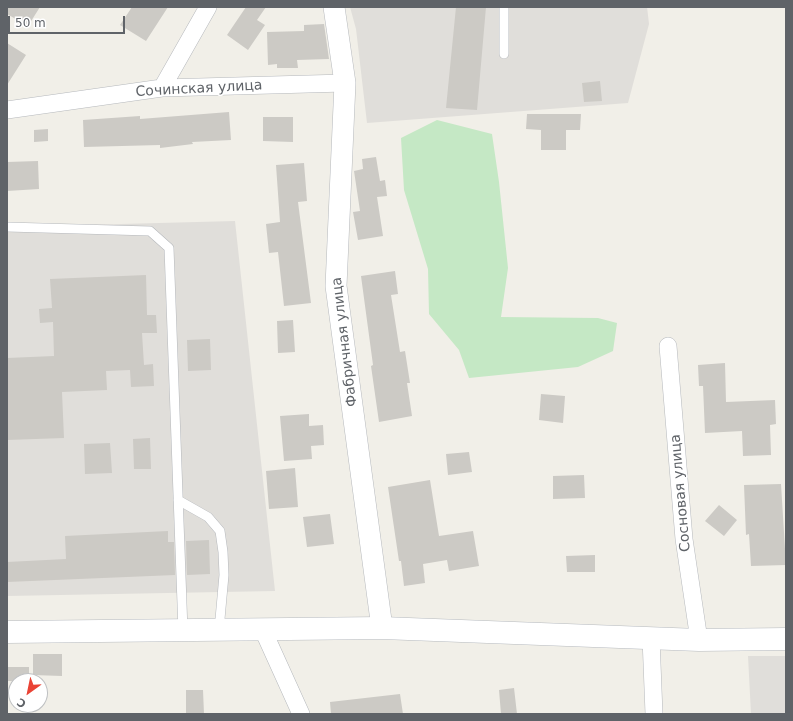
<!DOCTYPE html>
<meta charset="utf-8">
<style>
body{margin:0}
#map{position:relative;width:793px;height:721px;overflow:hidden;background:#f1efe8;font-family:"DejaVu Sans",sans-serif}
canvas{display:block}
.frame{position:absolute;inset:0;border:8px solid #5f6368;pointer-events:none}
.north{position:absolute;left:8px;top:673px;width:40px;height:40px;box-sizing:border-box;background:#fff;border:1px solid #bfc1c3;border-radius:50%;rotate:213deg;font-size:11px;font-weight:700;line-height:16px;text-align:center;color:#5f6368}
.north::after{content:'';display:block;margin:auto;width:14px;height:18px;background:#ea4335;clip-path:polygon(50% 0,100% 100%,50% 72%,0 100%)}
.scale{position:absolute;left:8px;top:16px;width:117px;height:18px;box-sizing:border-box;border:2px solid #5f6368;border-top:0;padding-left:5px;font-size:12px;line-height:14px;white-space:nowrap;color:#5f6368;-webkit-text-stroke:3px #fff;paint-order:stroke}
</style>
<div id="map">
<canvas width="793" height="721"></canvas>
<div class="frame"></div>
<div class="north">С</div>
<div class="scale">50 m</div>
</div>
<script>
const ctx = document.querySelector('canvas').getContext('2d');
ctx.lineJoin = 'round';
function fillPath(path, color) {
  ctx.fillStyle = color;
  ctx.fill(path, 'evenodd');
}
function poly(rows) {
  const path = new Path2D();
  for (const r of rows) {
    path.moveTo(r[0], r[1]);
    for (let i = 2; i < r.length; i += 2) path.lineTo(r[i], r[i + 1]);
  }
  return path;
}
function trace(path, color, width, dash) {
  ctx.strokeStyle = color;
  ctx.lineWidth = width;
  ctx.lineCap = dash ? 'butt' : 'round';
  ctx.setLineDash(dash || []);
  ctx.stroke(path);
}
function label(font, color, halo, rows, align = 'center') {
  ctx.font = font + ' "DejaVu Sans",sans-serif';
  ctx.lineWidth = 3;
  ctx.setLineDash([]);
  ctx.textBaseline = 'middle';
  ctx.strokeStyle = halo;
  ctx.fillStyle = color;
  for (const [text, x, y, turn = 0] of rows) {
    ctx.save();
    ctx.translate(x, y);
    ctx.rotate((+turn || 0) * Math.PI / 180);
    ctx.textAlign = isNaN(turn) ? turn : align;
    if (halo) ctx.strokeText(text, 0, 0);
    ctx.fillText(text, 0, 0);
    ctx.restore();
  }
}
fillPath(poly([
 [350,7,647,7,649,24,628,103,367,123,356,29],
 [235,221,275,591,7,596,7,227],
 [748,656,786,656,786,714,751,714]
]), '#e0deda');
fillPath(poly([
 [437,120,492,134,499,182,508,268,501,317,598,318,617,323,613,351,578,367,469,378,459,350,429,314,428,269,404,190,401,138]
]), '#c5e8c5');
fillPath(poly([
 [7,7,40,7,28,26,7,14],
 [132,7,168,7,146,41,120,25],
 [246,7,266,7,257,20,265,25,248,50,227,35],
 [456,7,486,7,477,110,446,108],
 [324,24,329,59,297,60,298,68,277,68,277,64,268,65,267,32,304,31,304,25],
 [7,43,26,55,7,85],
 [600,81,602,101,584,102,582,83],
 [229,112,231,140,192,142,193,144,160,148,160,145,84,147,83,120,140,116,140,119],
 [527,114,581,114,580,130,566,130,566,150,541,150,541,130,526,129],
 [263,117,293,117,293,142,263,141],
 [48,129,48,141,34,142,34,130],
 [376,157,380,181,385,180,387,196,377,197,383,236,358,240,353,212,360,211,354,171,363,169,362,159],
 [38,161,39,189,7,191,7,162],
 [304,163,307,201,298,202,311,303,284,306,278,252,269,253,266,224,280,222,276,165],
 [395,271,398,294,391,295,400,352,405,351,410,383,407,383,412,416,379,422,371,366,373,365,361,276],
 [146,275,147,315,156,315,157,333,142,333,144,365,153,364,154,386,131,387,130,370,106,371,107,390,62,392,64,438,7,440,7,358,54,356,53,322,40,323,39,309,52,308,50,279],
 [293,320,295,352,278,353,277,321],
 [210,339,211,370,188,371,187,340],
 [725,363,726,402,775,400,776,424,770,425,771,455,743,456,742,431,705,433,703,386,699,386,698,365],
 [541,394,565,396,563,423,539,420],
 [309,414,309,426,323,425,324,445,311,446,312,459,284,461,280,416],
 [150,438,151,469,134,469,133,439],
 [110,443,112,473,85,474,84,444],
 [469,452,472,472,448,475,446,454],
 [295,468,298,507,269,509,266,471],
 [584,475,585,498,553,499,553,476],
 [430,480,439,536,473,531,479,566,449,571,447,560,423,564,425,583,404,586,401,561,399,561,388,487],
 [781,484,786,565,751,566,749,534,746,535,744,485],
 [719,505,737,520,724,536,705,521],
 [330,514,334,544,307,547,303,517],
 [168,531,168,542,174,542,175,575,7,582,7,562,66,559,65,536],
 [209,540,210,574,187,575,186,541],
 [595,555,595,572,567,572,566,556],
 [33,654,62,654,62,676,33,675],
 [7,667,29,667,29,681,7,681],
 [514,688,517,714,501,714,499,690],
 [186,690,203,690,204,714,186,714],
 [400,694,403,714,331,714,330,702]
]), '#cccac5');
const service = poly([
 [504,54,504,7],
 [7,227,150,231,169,248,183,631],
 [178,500,208,517,220,531,223,552,224,575,219,630]
]);
const minor = poly([
 [162,88,208,7],
 [7,110,162,88,345,83],
 [668,346,684,539,699,640],
 [263,630,301,714],
 [651,638,654,714]
]);
const tertiary = poly([
 [334,7,345,83,336,286,382,628]
]);
const secondary = poly([
 [7,632,382,628,699,640,786,639]
]);
trace(service, '#b5b8bc', 10);
trace(minor, '#b5b8bc', 18);
trace(tertiary, '#b5b8bc', 22);
trace(secondary, '#b6babf', 23);
trace(service, '#fff', 9);
trace(minor, '#fff', 17);
trace(tertiary, '#fff', 21);
trace(secondary, '#fff', 22);
label('14px', '#5f6368', '#fff', [
 ["Сочинская улица",199,89,-3],
 ["Фабричная улица",345,342,-97],
 ["Сосновая улица",681,493,-95]
]);
</script>
